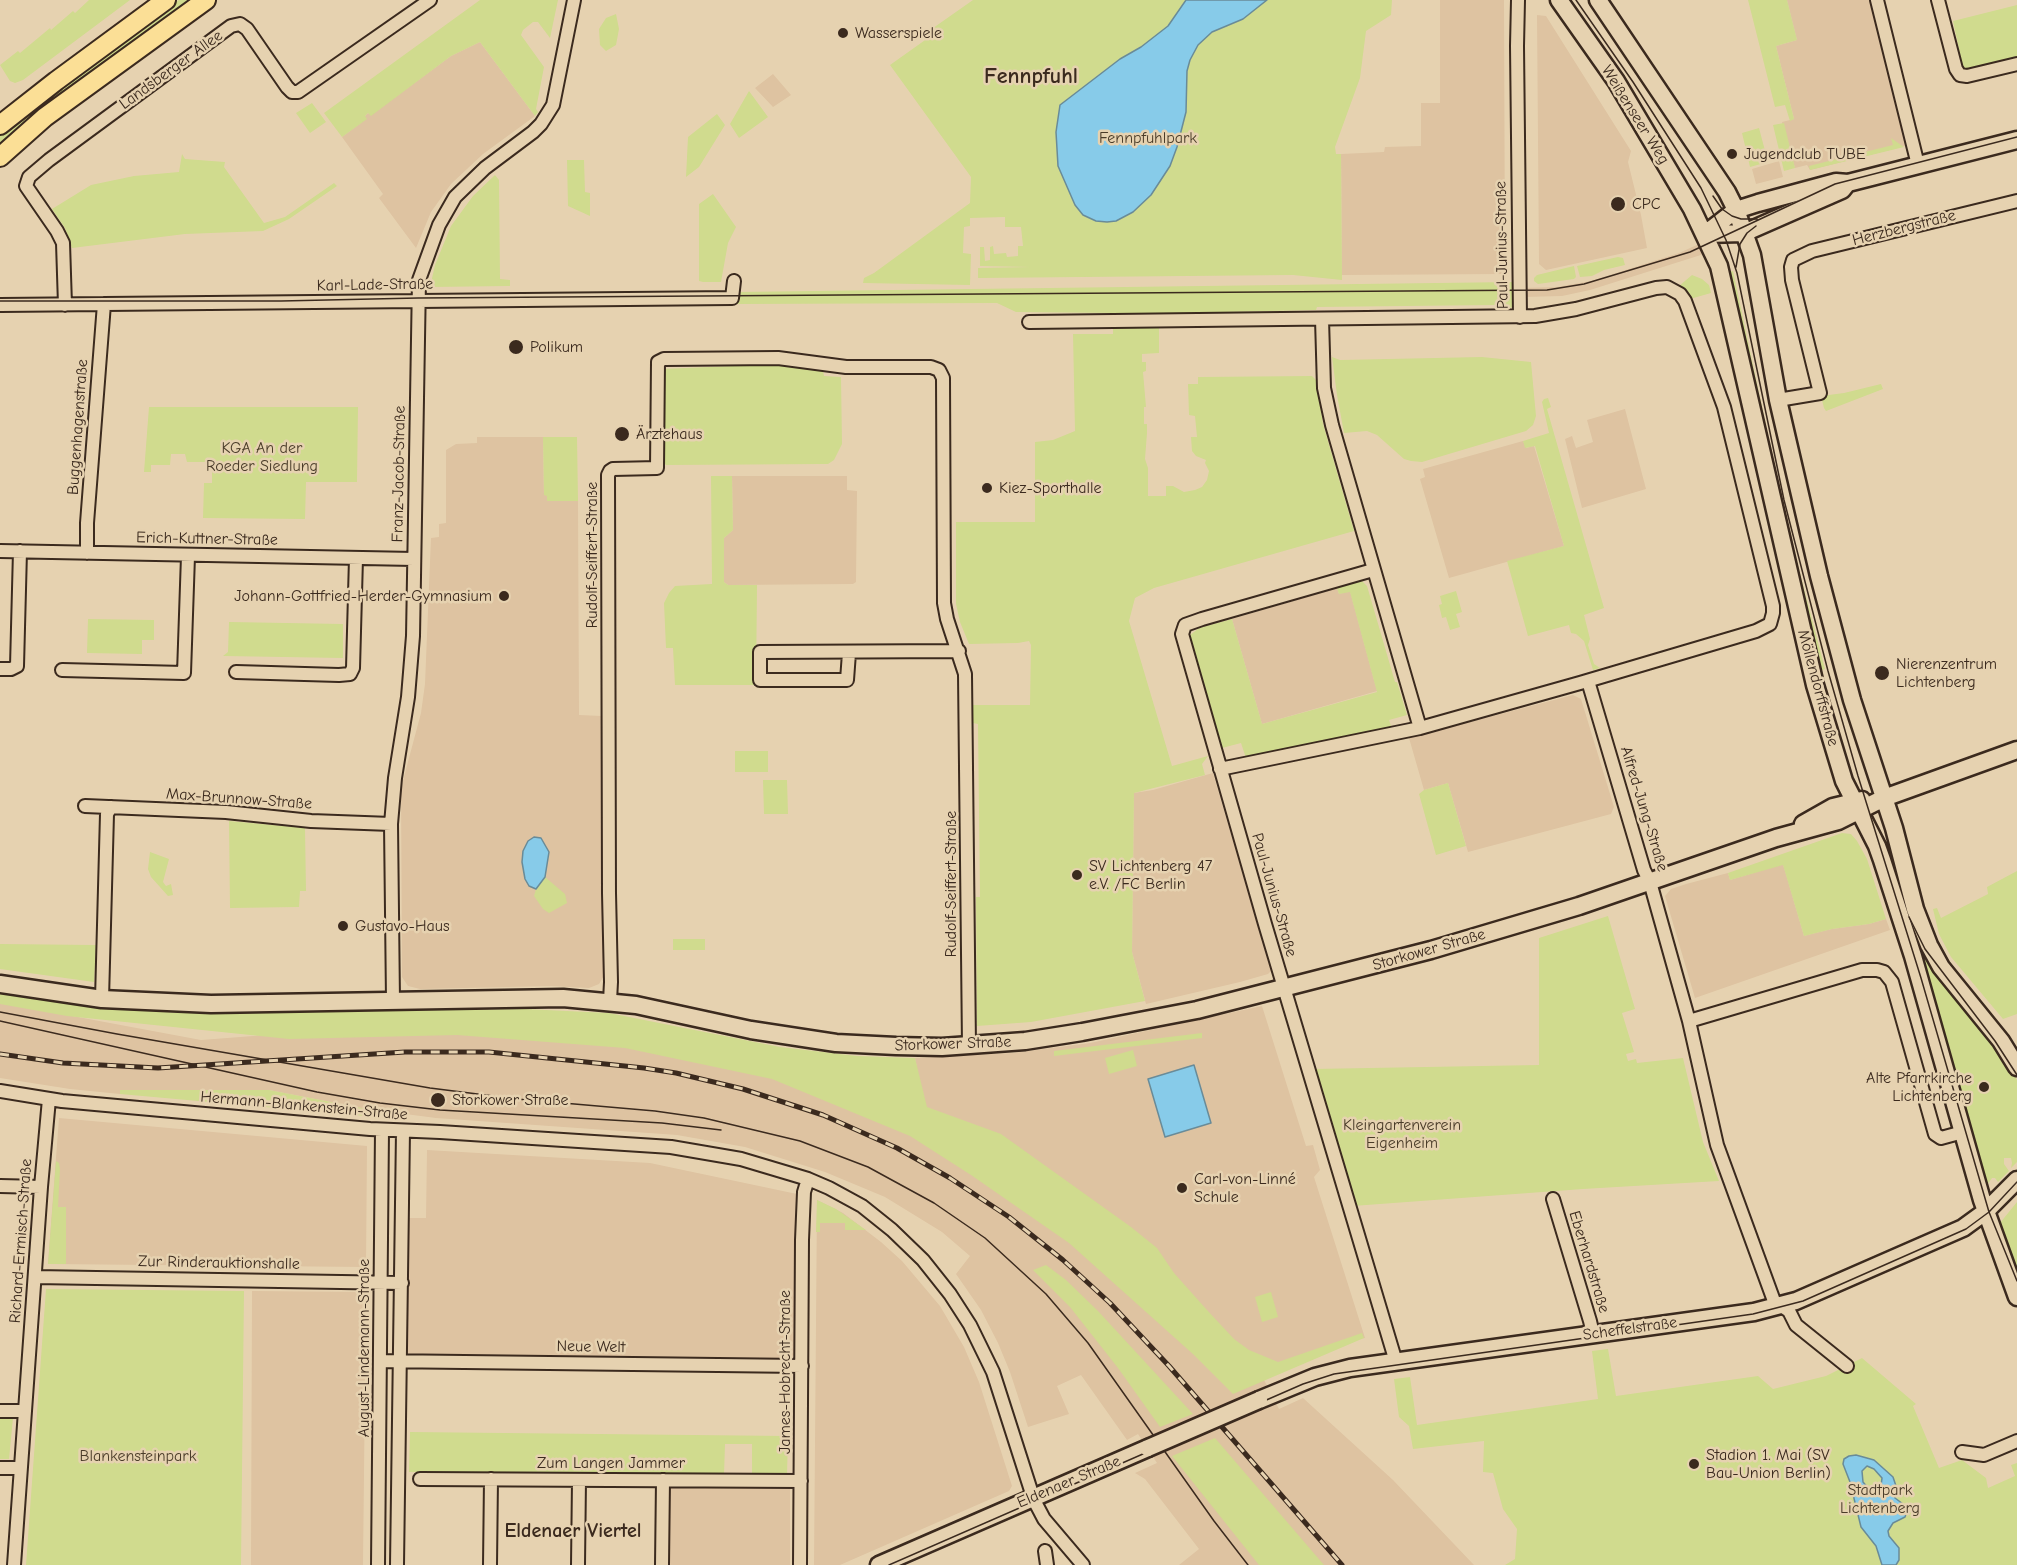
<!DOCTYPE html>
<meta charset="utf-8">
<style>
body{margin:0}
canvas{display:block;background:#e6d2b0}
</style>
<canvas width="2017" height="1565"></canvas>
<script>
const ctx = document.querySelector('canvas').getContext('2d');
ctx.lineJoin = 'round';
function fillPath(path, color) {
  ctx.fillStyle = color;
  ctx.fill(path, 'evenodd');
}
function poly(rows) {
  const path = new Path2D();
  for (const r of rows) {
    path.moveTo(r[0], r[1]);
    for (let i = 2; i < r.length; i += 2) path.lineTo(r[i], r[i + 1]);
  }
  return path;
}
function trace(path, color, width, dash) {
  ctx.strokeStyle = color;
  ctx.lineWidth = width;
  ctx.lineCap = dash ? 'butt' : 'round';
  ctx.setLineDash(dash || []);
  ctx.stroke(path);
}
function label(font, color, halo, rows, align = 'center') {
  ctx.font = font + ' "Comic Neue",sans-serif';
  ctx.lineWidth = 5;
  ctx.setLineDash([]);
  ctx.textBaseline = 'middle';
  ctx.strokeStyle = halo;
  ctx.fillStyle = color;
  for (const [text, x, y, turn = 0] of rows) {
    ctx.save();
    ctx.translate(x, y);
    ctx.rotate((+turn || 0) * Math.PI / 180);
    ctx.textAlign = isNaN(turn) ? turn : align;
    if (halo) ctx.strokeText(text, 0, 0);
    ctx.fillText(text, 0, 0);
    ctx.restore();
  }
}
fillPath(poly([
 [1440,0,1504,0,1505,274,1342,275,1341,154,1384,152,1385,147,1421,146,1421,103,1440,103],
 [1787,0,1873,0,1909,145,1810,170,1807,165,1795,168,1782,122,1794,119,1776,46,1797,40],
 [1537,15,1546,16,1631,151,1628,162,1641,215,1647,248,1546,270,1539,264],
 [480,42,535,116,483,154,451,184,431,212,416,248,379,198,383,194,342,137,366,119,365,116,368,113,371,115,451,56],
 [773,74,791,95,773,107,755,88],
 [1779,161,1783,177,1756,184,1752,169],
 [1699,244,1704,254,1590,290,1562,296,1523,297,1523,288,1557,287,1591,281,1679,253],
 [1625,409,1646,489,1582,508,1565,439,1572,436,1576,448,1593,442,1587,420],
 [477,437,543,437,544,495,547,495,547,501,578,501,579,715,602,716,605,974,599,984,589,988,551,986,420,989,408,986,402,977,401,788,421,713,425,684,431,538,439,537,439,524,446,523,446,450,456,444,477,443],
 [1523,441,1526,448,1534,446,1564,546,1449,578,1420,479,1425,477,1423,469],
 [732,476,847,476,847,490,857,491,856,582,853,584,728,585,724,582,724,538,733,530],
 [1337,588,1339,594,1350,591,1377,691,1262,724,1232,619],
 [1573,695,1581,699,1614,807,1611,814,1468,852,1448,783,1424,790,1409,738],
 [1213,773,1271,971,1268,974,1240,982,1146,1004,1132,952,1134,793,1153,790],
 [1783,864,1804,936,1832,929,1869,924,1886,919,1890,930,1695,998,1665,896,1671,889,1686,884,1728,873,1730,880],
 [0,1000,67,1015,201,1040,423,1023,919,1078,915,1058,1013,1053,1090,1043,1262,1006,1306,1146,1313,1145,1320,1170,1314,1177,1365,1338,1359,1339,1264,1380,1279,1409,1303,1398,1393,1480,1474,1565,1179,1565,1199,1549,1145,1479,1135,1473,1157,1463,1138,1434,1127,1440,1081,1375,1057,1386,1069,1414,1028,1427,1010,1372,998,1343,981,1310,956,1274,970,1256,942,1232,885,1197,825,1172,745,1147,677,1135,436,1118,367,1109,269,1090,120,1090,120,1094,70,1089,0,1078],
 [59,1118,367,1146,366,1267,48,1264],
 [427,1150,650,1163,797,1194,795,1353,793,1357,789,1359,410,1355,406,1353,404,1349,406,1218,426,1218],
 [817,1200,843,1213,881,1242,902,1261,940,1306,964,1347,979,1382,1012,1486,1009,1491,840,1565,814,1565],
 [252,1291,366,1292,363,1565,251,1565],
 [666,1486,790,1487,790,1565,665,1565]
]), '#dec3a1');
fillPath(poly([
 [89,0,130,0,23,80,15,83,10,81,0,65,18,51,20,53,50,28,51,30,73,11,75,13],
 [179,0,192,0,0,149,0,135,62,86],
 [480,0,558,0,550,38,538,22,533,22,523,30,521,35,544,67,536,109,538,112,535,116,480,42,451,56,371,116,368,113,365,116,367,119,342,137,324,113],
 [973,0,1392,0,1391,15,1366,31,1360,78,1335,147,1336,154,1341,154,1342,280,1293,275,978,278,978,268,1030,267,980,266,980,247,984,247,985,261,990,260,990,247,993,246,994,254,1006,253,1007,257,1018,256,1018,246,1023,246,1021,227,1005,227,1005,217,970,218,970,226,964,227,963,253,971,254,970,285,863,283,864,278,874,273,970,203,971,177,890,65,928,38,926,33],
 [1748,0,1787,0,1797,40,1776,46,1794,119,1790,121,1785,105,1775,107],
 [2017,5,2017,59,1968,71,1963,68,1953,21],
 [616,14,619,29,616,45,606,51,600,45,599,29,606,18],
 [749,91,768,117,739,138,730,124],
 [312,103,326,122,310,133,296,113],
 [717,114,725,125,699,167,686,177,688,137],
 [1784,123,1795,168,1784,171,1773,125],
 [1759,128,1768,162,1750,167,1742,133],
 [1891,138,1904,147,1810,170,1809,166,1893,145],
 [182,154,185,159,225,162,224,167,264,223,285,217,334,183,337,186,289,219,263,231,185,234,72,248,65,228,52,209,91,185,134,176,179,172],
 [567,160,584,160,585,192,590,193,590,216,568,206],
 [495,175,499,180,500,279,510,280,510,286,430,287,435,265,451,226,473,196],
 [713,194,736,227,728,243,721,282,703,282,699,281,699,204],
 [1618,257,1623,258,1625,265,1604,270,1592,276,1580,277,1577,266],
 [1574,266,1576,277,1574,279,1538,284,1534,281,1534,278,1537,275],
 [1733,271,1786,520,1825,669,1822,670,1772,470,1737,301,1728,272],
 [1692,275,1702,279,1709,285,1711,293,1690,299,1688,294,1679,286],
 [1514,282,1514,307,1495,310,1495,305,1317,307,1316,310,1133,314,1133,319,1114,319,1113,313,1016,312,997,303,737,304,737,292],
 [1113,325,1159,326,1159,353,1142,354,1142,362,1146,362,1146,371,1143,372,1146,407,1144,407,1144,424,1147,424,1147,433,1145,459,1148,468,1148,496,1166,496,1166,486,1173,486,1184,492,1195,490,1202,487,1207,480,1209,471,1205,463,1206,460,1196,456,1192,451,1191,437,1197,437,1195,416,1189,415,1188,384,1198,384,1198,377,1312,376,1316,380,1323,424,1354,531,1154,588,1135,598,1129,621,1172,766,1208,756,1202,764,1205,775,1134,793,1132,952,1145,1001,1031,1022,977,1026,976,897,980,897,978,724,973,723,973,705,1030,705,1031,645,1029,641,1018,643,969,644,960,622,956,604,956,522,1035,522,1035,442,1053,440,1075,431,1073,334,1113,334],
 [1332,357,1340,360,1482,357,1531,362,1536,416,1533,425,1526,431,1422,462,1411,461,1404,459,1377,435,1367,431,1344,433,1337,395],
 [779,364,823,371,824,376,841,377,842,444,834,460,828,464,666,465,663,463,662,369],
 [1881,384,1883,389,1826,411,1824,408,1821,396,1844,393],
 [1548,398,1551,407,1547,409,1604,608,1584,615,1590,639,1588,645,1594,664,1600,668,1593,670,1584,641,1576,634,1571,633,1569,625,1528,636,1507,561,1564,546,1535,446,1525,448,1523,441,1549,433,1542,402,1544,399],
 [149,407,358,407,357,482,306,482,305,519,203,518,204,483,212,483,212,462,187,462,185,454,171,454,170,465,151,465,151,472,144,472],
 [543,437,577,437,578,501,547,501,547,496,544,495],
 [711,476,732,476,733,530,724,538,724,582,728,585,757,585,756,685,675,685,673,648,666,648,664,603,669,593,675,586,712,584],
 [1362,581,1367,586,1395,682,1397,682,1407,715,1389,720,1392,729,1246,758,1241,743,1222,748,1189,636,1199,628,1232,619,1262,724,1377,692,1350,592,1339,594,1337,588],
 [1456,591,1462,612,1456,614,1460,627,1450,630,1446,617,1442,618,1439,605,1442,604,1440,596],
 [88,619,154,620,154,640,142,640,142,654,87,653],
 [229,622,343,624,343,658,223,656,228,652],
 [735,751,768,751,768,772,735,772],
 [763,780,787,780,788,814,764,814],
 [1448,783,1466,846,1436,855,1419,794,1424,790],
 [229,821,305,828,306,891,300,891,299,907,230,908],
 [1842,833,1851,834,1857,841,1867,859,1886,919,1869,924,1832,929,1804,936,1783,865,1730,880,1728,873],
 [150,852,169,859,163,882,166,886,171,884,173,895,168,896,151,877,148,869],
 [2017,871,2017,1014,2003,1019,1951,957,1939,934,1933,909,1937,908,1941,918,1988,894,1987,887],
 [545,877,565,894,567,903,549,913,543,909,534,896,536,889],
 [1608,916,1635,1009,1622,1013,1634,1052,1626,1054,1628,1061,1636,1059,1637,1063,1683,1058,1703,1142,1719,1181,1583,1189,1353,1206,1312,1069,1539,1065,1539,938],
 [673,939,705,939,705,950,673,950],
 [0,944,96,945,94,982,0,969],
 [1923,952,1933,968,1974,1017,2009,1065,2017,1080,2017,1162,2011,1168,2012,1163,2011,1158,2004,1158,2004,1164,2009,1171,1998,1182,1995,1178,1992,1178,1985,1188,1918,954],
 [0,991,38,998,108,1007,179,1013,525,1009,609,1013,780,1047,857,1056,915,1058,927,1107,1001,1134,1131,1227,1157,1248,1174,1273,1207,1310,1234,1339,1249,1350,1278,1362,1362,1333,1364,1338,1233,1394,1194,1355,1069,1243,971,1175,910,1136,772,1079,625,1048,457,1035,289,1039,67,1016,0,1004],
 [1202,1033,1202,1038,1054,1056,1054,1051],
 [1133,1050,1137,1066,1109,1074,1105,1058],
 [120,1090,269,1090,367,1109,366,1116,120,1094],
 [56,1161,59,1163,60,1169,58,1207,66,1207,66,1264,48,1264],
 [817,1200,836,1209,866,1230,845,1230,845,1223,820,1223,820,1232,816,1232],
 [2017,1202,2017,1271,2000,1223],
 [1046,1265,1066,1280,1098,1311,1193,1414,1160,1427,1118,1368,1070,1307,1033,1270],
 [46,1289,244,1291,241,1565,26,1565],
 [1271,1292,1278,1317,1262,1322,1255,1297],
 [1608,1349,1616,1396,1758,1376,1773,1389,1826,1376,1862,1358,1916,1404,1913,1406,1939,1468,1962,1460,1986,1478,1988,1488,2015,1476,2011,1465,2017,1463,2017,1565,1505,1565,1515,1559,1517,1529,1503,1509,1493,1473,1483,1472,1484,1441,1413,1449,1409,1426,1399,1417,1394,1379,1410,1377,1417,1425,1598,1399,1592,1351],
 [0,1418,13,1418,9,1459,0,1459],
 [410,1432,788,1436,787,1476,752,1476,752,1444,725,1444,724,1475,409,1472],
 [1215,1438,1324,1565,1259,1565,1172,1456]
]), '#d0db8e');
const water = poly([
 [1186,0,1267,0,1243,19,1212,32,1198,45,1190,60,1187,71,1186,112,1177,147,1170,166,1151,195,1133,212,1116,221,1107,222,1096,221,1083,215,1075,205,1058,166,1056,132,1060,105,1120,59,1141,47,1168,26,1186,0],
 [534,837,541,838,549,852,545,877,536,889,529,886,525,879,522,862,523,851,528,841,534,837],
 [1194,1065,1211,1123,1165,1137,1148,1079,1194,1065],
 [1856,1455,1874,1460,1893,1477,1896,1486,1894,1493,1895,1498,1903,1504,1907,1512,1905,1517,1893,1523,1888,1531,1889,1536,1899,1548,1899,1560,1896,1565,1882,1565,1876,1546,1861,1527,1850,1482,1843,1464,1844,1459,1849,1456,1856,1455],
 [1867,1466,1874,1469,1882,1478,1881,1486,1876,1491,1869,1489,1863,1482,1862,1471,1867,1466]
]);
fillPath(water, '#87cbe9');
trace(water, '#698b98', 1.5);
const street = poly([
 [1518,0,1517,46,1520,317],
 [1877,0,1918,165],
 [1938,0,1956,69,1960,75,1967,76,2017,64],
 [0,305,732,298,734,281],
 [65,305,63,243,57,231,26,186,29,177,49,160,231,26,240,24,247,29,287,87,292,92,298,92,430,0],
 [1322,319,1324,388,1332,425,1420,728],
 [1029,322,1535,316,1576,309,1656,288,1667,287,1680,294,1685,301,1724,407,1773,606,1773,613,1770,624,1756,631,1580,683,1420,728,1220,769],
 [1778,400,1820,393,1792,280,1791,267,1793,260,1812,251,2017,201],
 [0,551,414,559],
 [87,553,87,523,104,304],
 [1373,570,1202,619,1185,625,1182,634,1265,924,1396,1362],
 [849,653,847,680,760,680,760,652,959,651],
 [0,669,11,669,17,666,20,551],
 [62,670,184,673,188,556],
 [236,672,339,675,350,674,353,668,356,558],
 [1588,681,1644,870,1650,882,1689,1021,1717,1145,1774,1301,1789,1311,1796,1325,1847,1366],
 [85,806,226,812,311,821,391,824],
 [102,999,107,814,111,807],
 [393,1001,391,824,395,778,408,697,413,636,419,280,439,225,455,197,485,168,533,132,541,124,553,105,574,0],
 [610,1001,611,982,609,893,608,475,610,471,613,469,657,468,658,362,664,359,778,358,846,367,931,367,939,370,943,378,944,603,947,619,965,674,969,1046],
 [1689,1021,1862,970,1877,970,1884,972,1892,982,1935,1134,1941,1138,1963,1132],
 [0,1091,62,1101,370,1129,440,1132,671,1147,741,1159,808,1179,829,1188,862,1206,892,1230,923,1260,950,1294,970,1325,993,1372,1034,1500,1044,1519,1083,1565],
 [0,1186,41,1187],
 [1553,1199,1590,1321,1593,1334],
 [35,1277,402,1283],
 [380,1361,802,1366],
 [0,1411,25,1411],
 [1962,1452,1984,1455,2017,1441],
 [0,1468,20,1468],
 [420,1479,801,1481],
 [1045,1551,1047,1565],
 [14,1565,41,1187,49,1099],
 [378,1565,382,1130],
 [397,1565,403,1131],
 [490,1565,491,1479],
 [578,1565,579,1480],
 [662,1565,663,1480],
 [800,1565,802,1240,804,1192,808,1179]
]);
const secondary = poly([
 [1559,0,1616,81,1692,209,1719,266,1815,685,1844,781,1877,846,1882,860,1913,956,1982,1200,2017,1297],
 [1598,0,1727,192,1736,210,1752,255,1778,400,1819,576,1852,700,1894,828,1915,909,1929,945,1941,967,2001,1041,2017,1067],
 [1705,234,1736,210,1758,203,1836,182,1848,183,2017,140],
 [1705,234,1744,233,1842,190,1846,185],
 [1803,824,1833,807,1862,800],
 [0,984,102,999,211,1004,563,998,636,1005,751,1030,836,1043,896,1046,942,1047,1025,1041,1082,1032,1197,1010,1431,950,1579,906,1776,838,1838,821,1884,798,2017,750],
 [1259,1400,1315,1377,1350,1368,1754,1312,1796,1301,1963,1228,1985,1212,2017,1180],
 [879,1565,1148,1448]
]);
const primary = poly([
 [0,125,56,81,166,0],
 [0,157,45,117,206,0]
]);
trace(street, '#3b2a1e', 16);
trace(secondary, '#3b2a1e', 21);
trace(primary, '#3b2a1e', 22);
trace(street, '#e6d2b0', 12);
trace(secondary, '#e6d2b0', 16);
trace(primary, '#fbdf96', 18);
trace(poly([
 [1576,0,1633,82,1701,188,1726,240,1737,273,1784,500,1828,671,1858,776,1921,978,1989,1212,2017,1281],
 [1713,196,1722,209,1732,216,1741,219,1757,219],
 [1736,267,1740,244,1747,233,1756,226],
 [0,301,281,301,418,298,1547,290,1584,284,1690,252,1835,184,2017,137],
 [1909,917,1925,949,1995,1041,2017,1075],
 [0,1012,117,1034,430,1088,517,1099,655,1111,704,1118,800,1141,868,1167,934,1203,985,1238,1046,1294,1088,1343,1214,1521,1248,1565],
 [0,1021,317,1092,380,1103,440,1110,662,1123,721,1130],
 [889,1565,1303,1384,1334,1374,1753,1314,1803,1301,1966,1229,1989,1212,2017,1182]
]), '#3b2a1e', 1.5);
const rail = poly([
 [0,1054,63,1063,158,1068,405,1052,489,1052,644,1068,676,1073,743,1089,823,1115,897,1148,950,1178,1009,1217,1063,1260,1110,1303,1169,1366,1342,1565]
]);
trace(rail, '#3b2a1e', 5);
trace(rail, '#e6d2b0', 3, [9]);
const secondaryBridge = poly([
 [1148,1448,1259,1400]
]);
trace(secondaryBridge, '#3b2a1e', 21, []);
trace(secondaryBridge, '#e6d2b0', 16);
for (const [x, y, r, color] of [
 [843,33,6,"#3b2a1e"],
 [1732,154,6,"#3b2a1e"],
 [1618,204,8,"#3b2a1e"],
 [516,347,8,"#3b2a1e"],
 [622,434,8,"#3b2a1e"],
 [987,488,6,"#3b2a1e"],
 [504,596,6,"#3b2a1e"],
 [1882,673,8,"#3b2a1e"],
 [1077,875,6,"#3b2a1e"],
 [343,926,6,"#3b2a1e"],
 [1984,1087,6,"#3b2a1e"],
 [438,1100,8,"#3b2a1e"],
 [1182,1188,6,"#3b2a1e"],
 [1694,1464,6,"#3b2a1e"]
]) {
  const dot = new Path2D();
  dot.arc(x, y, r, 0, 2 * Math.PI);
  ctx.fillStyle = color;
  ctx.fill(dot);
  trace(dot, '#e6d2b0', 2);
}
label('16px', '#3b2a1e', '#e6d2b0', [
 ["Wasserspiele",855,33],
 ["Jugendclub TUBE",1744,154],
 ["CPC",1632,204],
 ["Polikum",530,347],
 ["Ärztehaus",636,434],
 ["Kiez-Sporthalle",999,488],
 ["Johann-Gottfried-Herder-Gymnasium",492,596,"right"],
 ["Nierenzentrum",1896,664],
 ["Lichtenberg",1896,682],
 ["SV Lichtenberg 47",1089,866],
 ["e.V. /FC Berlin",1089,884],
 ["Gustavo-Haus",355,926],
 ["Alte Pfarrkirche",1972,1078,"right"],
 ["Lichtenberg",1972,1096,"right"],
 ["Storkower Straße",452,1100],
 ["Carl-von-Linné",1194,1179],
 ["Schule",1194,1197],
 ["Stadion 1. Mai (SV",1706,1455],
 ["Bau-Union Berlin)",1706,1473]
], 'left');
label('16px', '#3b2a1e', '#e6d2b0', [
 ["Landsberger Allee",171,70,-36],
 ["Weißenseer Weg",1635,115,58],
 ["Herzbergstraße",1904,228,-14],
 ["Paul-Junius-Straße",1502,245,-91],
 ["Karl-Lade-Straße",375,285,-1],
 ["Buggenhagenstraße",78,427,-86],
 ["Franz-Jacob-Straße",399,474,-89],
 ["Erich-Kuttner-Straße",207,539,1],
 ["Rudolf-Seiffert-Straße",592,555,-90],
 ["Möllendorffstraße",1818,688,75],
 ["Max-Brunnow-Straße",239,799,4],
 ["Alfred-Jung-Straße",1644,809,73],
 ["Rudolf-Seiffert-Straße",951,884,-90],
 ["Paul-Junius-Straße",1274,895,74],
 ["Storkower Straße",1429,950,-16],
 ["Storkower Straße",953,1044,-2],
 ["Hermann-Blankenstein-Straße",304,1106,5],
 ["Richard-Ermisch-Straße",21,1241,-86],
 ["Eberhardstraße",1589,1262,73],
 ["Zur Rinderauktionshalle",219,1263,1],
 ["Scheffelstraße",1630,1329,-8],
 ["Neue Welt",591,1347,1],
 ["August-Lindemann-Straße",364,1348,-90],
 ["James-Hobrecht-Straße",785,1372,-90],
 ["Zum Langen Jammer",611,1463],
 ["Eldenaer Straße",1069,1482,-23]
]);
label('16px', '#4a3c29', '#e6d2b0', [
 ["Fennpfuhlpark",1148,138],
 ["KGA An der",262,448],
 ["Roeder Siedlung",262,466],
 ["Kleingartenverein",1402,1125],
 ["Eigenheim",1402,1143],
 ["Blankensteinpark",138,1456],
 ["Stadtpark",1880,1490],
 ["Lichtenberg",1880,1508]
]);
label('bold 20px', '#3b2a1e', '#e6d2b0', [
 ["Eldenaer Viertel",573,1531]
]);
label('bold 22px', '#3b2a1e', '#e6d2b0', [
 ["Fennpfuhl",1031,77]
]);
</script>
